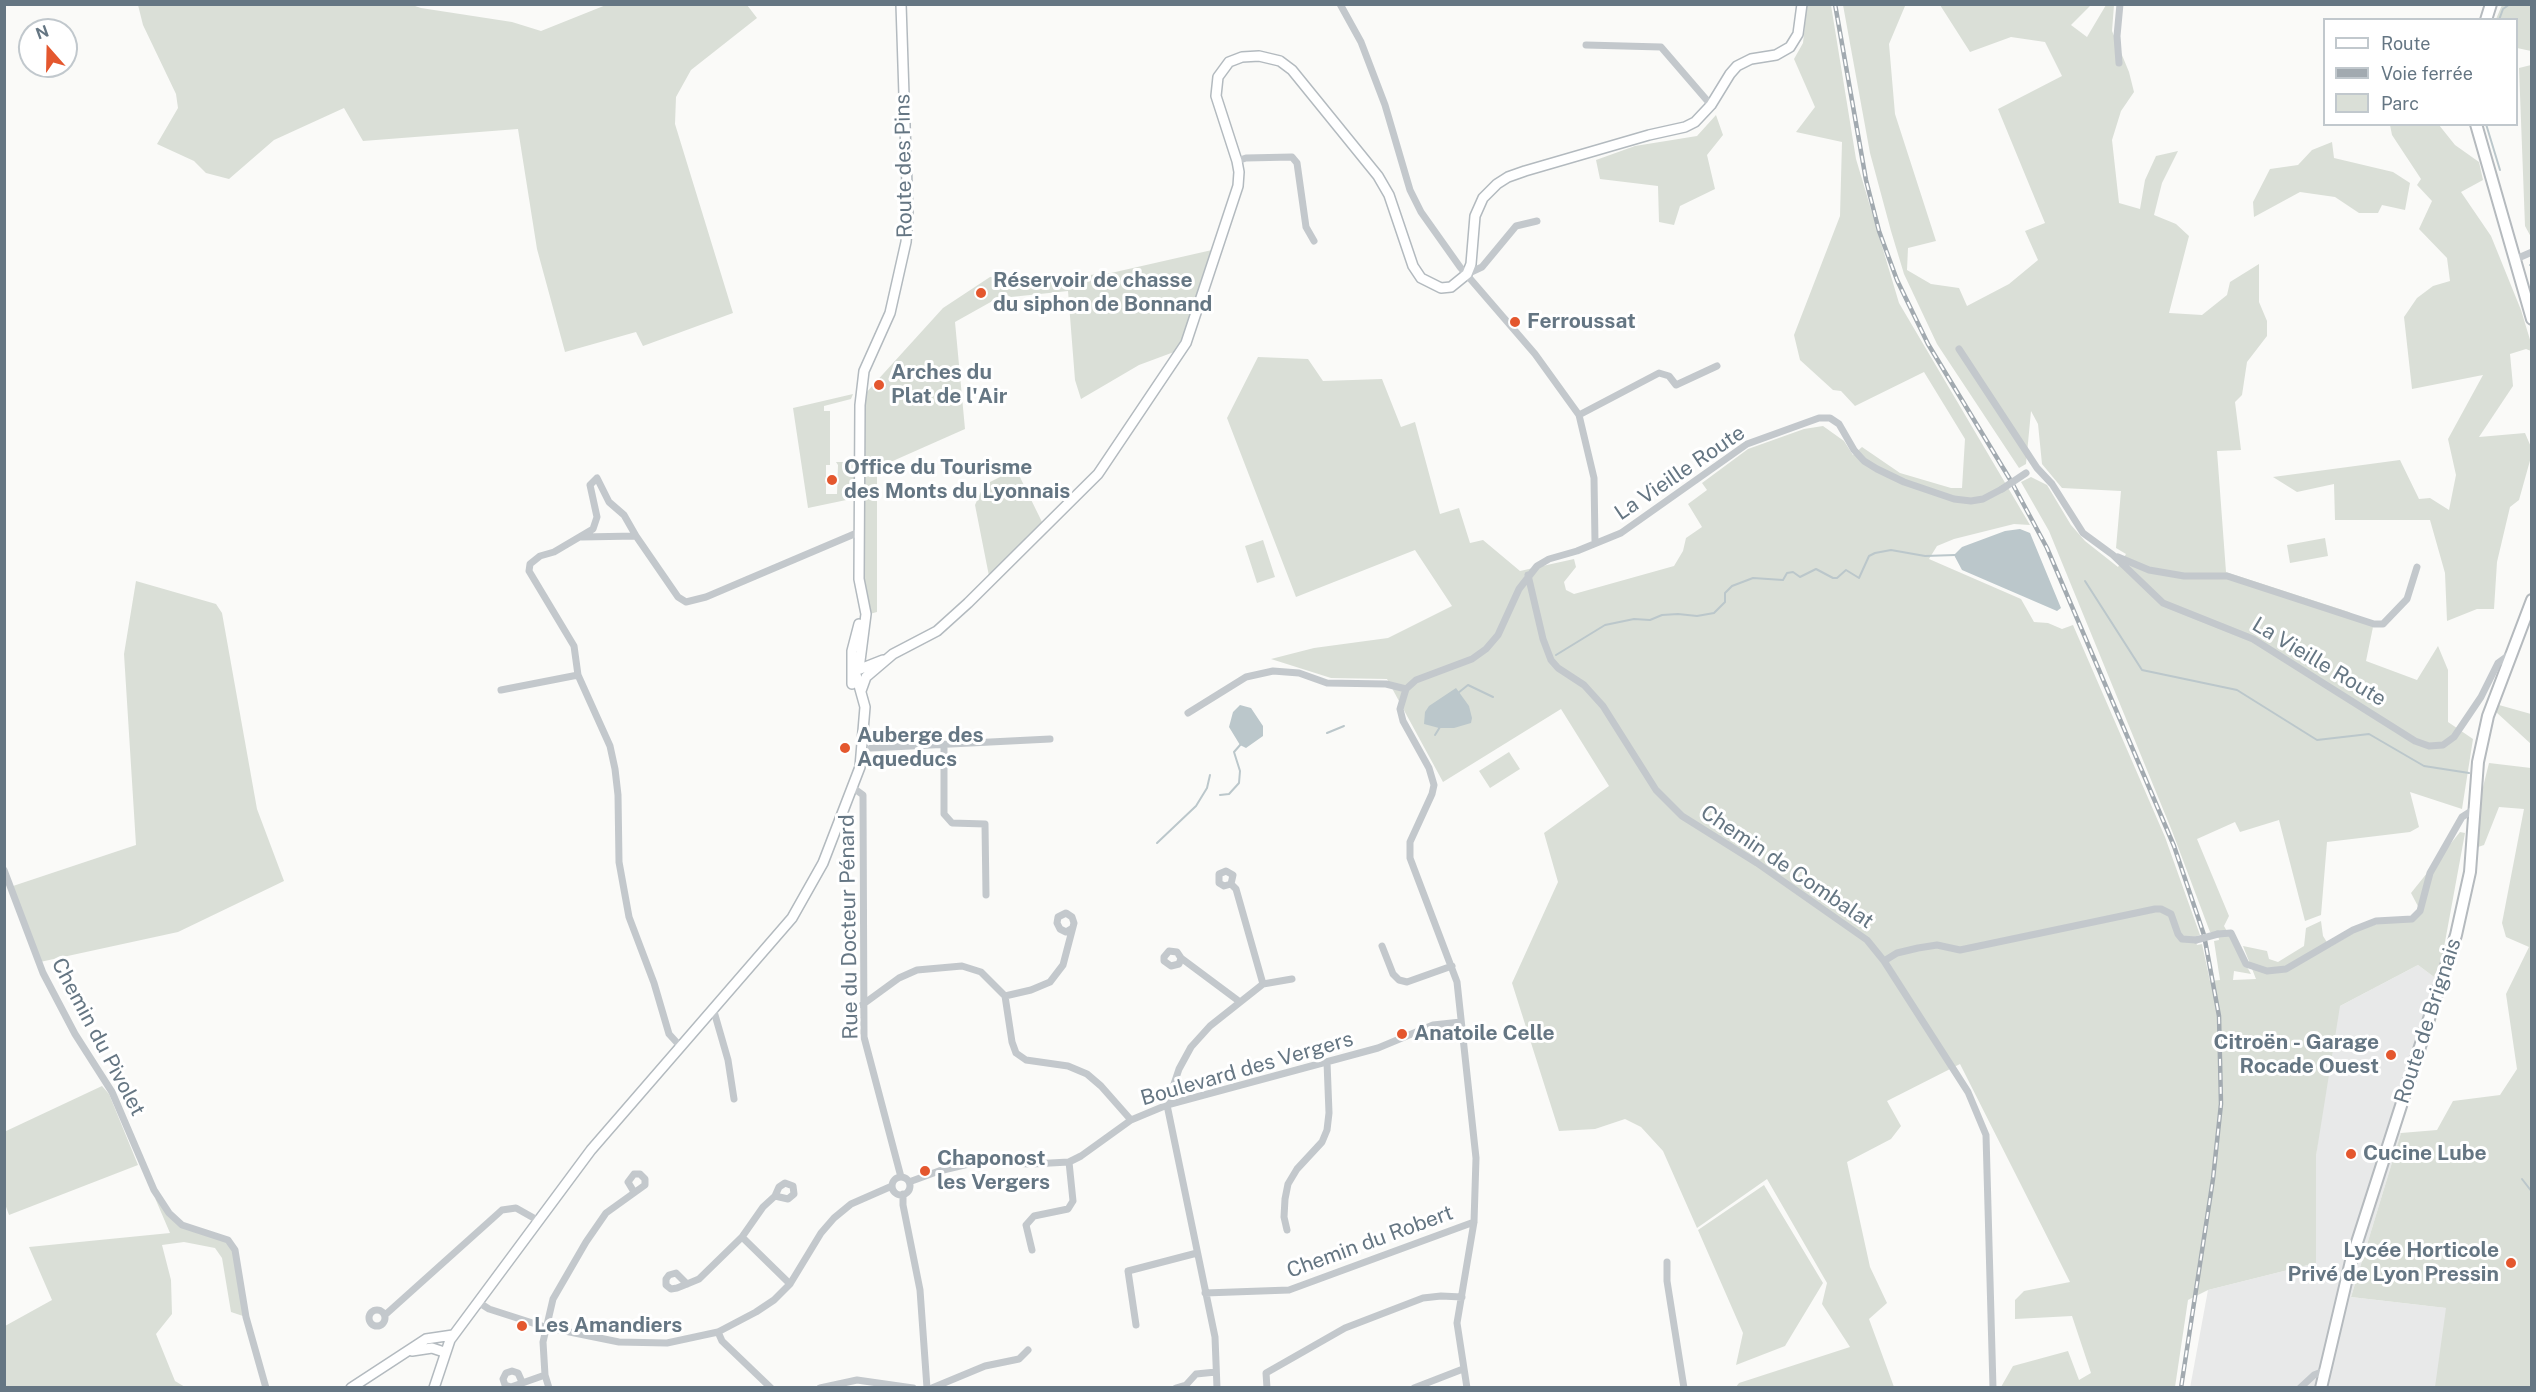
<!DOCTYPE html>
<meta charset="utf-8">
<style>
body{margin:0}
#map{position:relative;width:2536px;height:1392px;overflow:hidden;background:#fafaf8;font-family:"Public Sans",sans-serif}
canvas{display:block}
.frame{position:absolute;inset:0;border:6px solid #657683;pointer-events:none}
.legend{position:absolute;left:2323px;top:18px;width:195px;height:108px;box-sizing:border-box;background:#fff;border:2px solid #c1c8cd;margin:0;padding:8px 10px;list-style:none;font-size:18px;color:#657683}
.legend li{display:flex;align-items:center;gap:12px;height:30px}
.legend b{width:30px;border:2px solid #c1c8cd}
.north{position:absolute;left:18px;top:18px;width:60px;height:60px;box-sizing:border-box;background:#fff;border:2px solid #c1c8cd;border-radius:50%;rotate:340deg;font-size:16px;font-weight:700;line-height:24px;text-align:center;color:#657683}
.north::after{content:'';display:block;margin:auto;width:21px;height:27px;background:#e4572e;clip-path:polygon(50% 0,100% 100%,50% 72%,0 100%)}
</style>
<div id="map">
<canvas width="2536" height="1392"></canvas>
<div class="frame"></div>
<ul class="legend">
<li><b style="height:8px;background:#fff"></b>Route</li>
<li><b style="height:8px;background:#a2aab0"></b>Voie ferrée</li>
<li><b style="height:16px;background:#dadfd7"></b>Parc</li>
</ul>
<div class="north">N</div>
</div>
<script>
const ctx = document.querySelector('canvas').getContext('2d');
ctx.lineJoin = 'round';
function fillPath(path, color) {
  ctx.fillStyle = color;
  ctx.fill(path, 'evenodd');
}
function poly(rows) {
  const path = new Path2D();
  for (const r of rows) {
    if (r.length === 3) {
      path.moveTo(r[0] + r[2], r[1]);
      path.arc(r[0], r[1], r[2], 0, 2 * Math.PI);
      continue;
    }
    path.moveTo(r[0], r[1]);
    for (let i = 2; i < r.length; i += 2) path.lineTo(r[i], r[i + 1]);
  }
  return path;
}
function trace(path, color, width, dash) {
  ctx.strokeStyle = color;
  ctx.lineWidth = width;
  ctx.lineCap = dash ? 'butt' : 'round';
  ctx.setLineDash(dash || []);
  ctx.stroke(path);
}
function label(font, color, halo, rows, align = 'center') {
  ctx.font = font + ' "Public Sans",sans-serif';
  ctx.lineWidth = 6;
  ctx.setLineDash([]);
  ctx.textBaseline = 'middle';
  ctx.strokeStyle = halo;
  ctx.fillStyle = color;
  for (const [text, x, y, turn = 0] of rows) {
    ctx.save();
    ctx.translate(x, y);
    ctx.rotate((+turn || 0) * Math.PI / 180);
    ctx.textAlign = isNaN(turn) ? turn : align;
    if (halo) ctx.strokeText(text, 0, 0);
    ctx.fillText(text, 0, 0);
    ctx.restore();
  }
}
fillPath(poly([
 [2418,965,2438,980,2389,1129,2401,1133,2351,1297,2446,1308,2531,1387,2190,1388,2208,1290,2316,1263,2316,1156,2332,1015,2340,1006]
]), '#e8e9e9');
fillPath(poly([
 [138,5,412,5,421,8,512,22,541,31,606,5,747,5,757,18,691,70,676,97,675,124,733,313,643,346,636,332,565,352,537,249,518,129,363,141,344,108,274,140,229,179,206,173,194,161,157,144,178,108,176,94,143,25],
 [1807,5,1831,5,1856,159,1899,303,2030,525,2014,524,1954,539,1937,546,1929,559,2021,599,2034,622,2048,623,2062,629,2073,625,2165,837,2200,935,2194,937,2197,945,2202,944,2210,981,2220,980,2214,941,2219,940,2218,932,2210,932,2172,831,2049,531,2021,482,2031,477,2047,485,2071,525,2085,541,2118,567,2126,554,2116,548,2121,491,2062,488,2042,464,2038,424,2031,411,2026,464,2019,468,1937,344,1904,274,1891,231,1870,153,1843,5,1912,5,1905,6,1889,44,1895,114,1936,241,1908,248,1907,270,1931,284,1959,288,1967,306,2009,284,2038,260,2025,231,2045,223,1998,109,2062,76,2045,42,2011,37,1970,52,1940,5,2091,5,2071,25,2087,37,2106,5,2114,5,2112,31,2129,72,2134,92,2121,111,2112,140,2119,203,2140,209,2145,180,2156,156,2178,151,2162,183,2154,215,2176,224,2189,236,2169,313,2202,315,2227,295,2230,282,2259,264,2259,302,2267,321,2267,336,2247,362,2242,395,2235,402,2241,450,2217,451,2226,572,2349,612,2373,627,2366,661,2417,680,2438,646,2448,670,2448,722,2473,739,2462,809,2410,792,2419,827,2410,832,2327,842,2321,915,2305,921,2279,820,2240,832,2235,822,2197,839,2229,916,2224,926,2251,974,2234,971,2233,980,2256,979,2243,946,2267,951,2269,959,2278,962,2304,946,2306,928,2321,921,2323,936,2330,947,2357,931,2377,924,2414,920,2421,912,2411,893,2460,832,2465,833,2438,980,2418,965,2340,1006,2316,1156,2316,1263,2208,1290,2188,1300,2175,1387,2001,1387,2013,1366,2068,1351,2079,1380,2091,1373,2072,1316,2015,1319,2015,1300,2024,1291,2070,1282,1960,1064,1887,1101,1901,1126,1891,1139,1847,1162,1870,1267,1887,1303,1869,1319,1894,1387,1736,1387,1739,1383,1850,1347,1822,1304,1827,1283,1767,1179,1697,1228,1663,1151,1641,1127,1625,1119,1595,1129,1559,1131,1512,983,1558,882,1544,833,1609,786,1561,709,1443,782,1387,679,1331,678,1271,659,1314,648,1388,638,1452,606,1415,550,1296,597,1227,418,1258,357,1308,359,1323,381,1382,379,1401,427,1415,422,1440,514,1459,508,1470,543,1483,540,1520,571,1574,559,1576,567,1564,582,1566,590,1574,594,1674,566,1683,551,1686,538,1702,527,1688,504,1707,490,1702,483,1748,449,1804,429,1823,426,1844,441,1853,455,1862,447,1900,473,1951,488,1962,488,1965,439,1924,372,1855,406,1841,391,1833,390,1800,360,1794,335,1840,216,1842,142,1796,132,1815,107,1794,59,1803,43],
 [2502,5,2531,5,2531,51,2517,48,2516,20,2496,19],
 [2531,65,2532,65,2531,237,2525,226,2519,68],
 [1716,115,1723,135,1707,155,1715,189,1680,206,1674,225,1659,222,1658,186,1600,179,1596,160,1635,146,1697,136],
 [2390,125,2439,125,2455,145,2479,162,2483,180,2461,192,2491,236,2521,310,2531,343,2531,351,2526,349,2510,354,2513,386,2479,437,2525,433,2531,447,2531,457,2519,500,2510,507,2497,562,2494,609,2477,609,2447,621,2445,573,2430,520,2335,520,2334,484,2297,492,2273,477,2400,460,2419,499,2430,498,2449,510,2456,475,2448,439,2483,375,2412,389,2404,317,2417,298,2433,286,2450,281,2447,258,2419,229,2432,201,2417,185,2421,179,2392,135],
 [2332,142,2334,158,2393,172,2410,183,2405,210,2382,205,2378,213,2359,213,2335,197,2300,192,2254,217,2253,202,2270,169,2298,165,2312,150],
 [1212,250,1182,340,1174,352,1139,365,1081,399,1075,380,1068,291,1011,297,1005,294,955,322,965,429,877,468,877,612,866,615,863,575,864,395,943,308,990,277,1035,280,1111,273],
 [853,394,851,399,824,406,824,411,830,411,830,465,826,465,826,494,837,494,838,465,836,462,856,462,855,493,851,499,808,508,793,408],
 [1016,469,1042,522,989,576,975,505,984,485],
 [2325,538,2328,556,2290,563,2287,545],
 [1263,540,1275,577,1257,583,1245,546],
 [136,581,216,604,222,613,257,809,284,881,178,932,40,962,10,887,136,845,124,654],
 [2499,705,2531,714,2531,744,2496,712],
 [1509,752,1520,769,1490,788,1479,771],
 [2489,763,2531,768,2531,1387,2435,1387,2446,1308,2351,1297,2401,1133,2437,1130,2453,1101,2500,1095,2517,1069,2506,994,2529,947,2506,937,2502,923,2524,809,2499,807,2484,845,2478,847,2482,791],
 [102,1086,109,1094,138,1165,9,1215,5,1204,4,1132],
 [1764,1185,1823,1283,1785,1346,1736,1365,1743,1333,1698,1230],
 [155,1198,182,1225,228,1240,235,1250,246,1317,231,1312,222,1258,215,1248,184,1242,162,1245,171,1280,172,1314,156,1334,175,1381,185,1387,5,1388,5,1326,52,1300,29,1247,170,1233]
]), '#dadfd7');
fillPath(poly([
 [2020,529,2030,533,2061,608,2057,611,1962,570,1954,555,1962,547,2005,531],
 [1456,688,1469,706,1472,718,1471,723,1454,728,1439,728,1424,724,1425,712,1429,706],
 [1240,705,1251,708,1263,726,1263,736,1246,748,1240,745,1229,727,1233,712]
]), '#bbc7cb');
trace(poly([
 [2499,20,2503,9,2510,4],
 [2486,124,2500,170],
 [2530,265,2532,266],
 [2085,581,2142,670,2237,690,2317,740,2369,734,2424,766,2469,773],
 [1556,655,1605,625,1634,619,1650,620,1662,615,1678,614,1697,616,1714,613,1725,602,1725,593,1732,586,1753,578,1783,580,1787,573,1793,572,1800,577,1816,569,1833,578,1837,578,1846,570,1859,578,1869,556,1875,553,1891,550,1925,556,1955,555],
 [1458,693,1468,685,1493,697],
 [1327,733,1344,726],
 [1435,735,1440,727],
 [1220,795,1229,794,1239,783,1240,771,1234,752,1241,744],
 [1157,843,1196,806,1207,788,1210,775],
 [2522,1179,2532,1192]
]), '#bbc7cb', 2);
const secondary = poly([
 [855,671,883,660],
 [852,684,852,651,859,624],
 [861,691,866,677,893,654,937,631,968,603,1098,474,1186,343,1238,186,1239,172,1237,161,1216,96,1218,77,1229,62,1242,57,1259,56,1280,61,1292,70,1378,176,1389,195,1413,266,1421,278,1441,288,1451,287,1467,274,1471,264,1475,216,1483,198,1497,184,1508,177,1525,171,1649,135,1685,127,1695,122,1711,105,1730,74,1737,66,1751,59,1776,55,1790,47,1798,34,1802,4],
 [412,1351,432,1348,444,1352],
 [351,1388,426,1339,453,1335],
 [434,1388,450,1340,591,1150,792,918,823,863,860,767,865,707,855,671,860,661,866,614,859,579,860,405,864,371,890,313,906,242,908,217,901,4]
]);
const primary = poly([
 [2486,20,2491,4],
 [2476,124,2532,319],
 [2321,1388,2351,1261,2456,935,2470,872,2478,762,2488,716,2532,600]
]);
trace(secondary, '#b3babf', 12);
trace(primary, '#b5babe', 14);
trace(poly([
 [1340,4,1361,42,1385,105,1410,190,1421,212,1460,267,1535,354,1579,415,1594,478,1595,542],
 [1586,45,1661,47,1711,105],
 [2119,63,2117,36,2120,4],
 [1237,161,1246,158,1292,157,1297,163,1306,227,1314,241],
 [2516,259,2532,252],
 [1467,274,1482,267,1516,226,1537,221],
 [1959,349,2037,468,2052,484,2083,533,2113,555,2163,603,2253,639,2415,741,2429,746,2443,745,2454,737,2481,697,2498,663,2513,652],
 [1579,415,1659,373,1669,376,1676,385,1717,366],
 [636,536,624,515,609,502,597,478,590,485,597,517,593,529,554,552,540,556,530,564,529,571,574,646,578,675,610,746,615,769,618,795,619,862,629,917,654,983,669,1034,680,1046],
 [582,537,636,536,678,597,686,602,706,597,859,532],
 [2118,557,2149,570,2184,576,2227,576,2374,624,2383,624,2407,599,2417,567],
 [1528,575,1543,639,1551,660,1558,668,1584,685,1603,706,1656,790,1682,816,1757,863,1867,940,1884,961,1968,1092,1986,1135,1993,1388],
 [1406,689,1416,680,1472,659,1486,649,1498,635,1519,589,1537,566,1549,559,1577,551,1621,533,1747,444,1819,418,1830,418,1839,424,1854,450,1864,461,1877,469,1904,482,1954,499,1971,501,1983,499,2002,489],
 [1406,689,1400,709,1403,721,1429,768,1434,785,1432,794,1410,842,1410,858,1457,982,1476,1158,1474,1222,1457,1323,1467,1388],
 [501,690,578,675],
 [1188,713,1246,677,1273,671,1299,673,1327,683,1386,684,1406,689],
 [944,744,944,814,952,823,985,824,986,895],
 [871,748,1050,739],
 [852,787,863,795,864,1037,901,1177],
 [4,870,43,973,75,1034,112,1092,154,1190,169,1213,182,1225,228,1240,235,1250,246,1317,266,1388],
 [1231,884,1224,886,1219,883,1219,874,1226,871,1233,875,1231,884,1236,889,1263,984],
 [2218,934,2231,933,2246,964,2267,971,2286,969,2353,930,2376,921,2412,919,2420,911,2430,873,2462,817,2473,810],
 [1382,946,1393,974,1399,980,1407,982,1452,966],
 [1181,958,1179,964,1171,966,1164,961,1164,957,1169,951,1177,952,1181,958,1240,1002],
 [1884,961,1897,953,1918,948,1937,945,1960,950,2155,909,2161,909,2171,914,2178,934,2182,939,2196,940],
 [1005,996,1031,990,1050,982,1063,965,1074,923,1072,917,1066,913,1058,917,1057,923,1060,929,1066,932,1071,929],
 [862,1005,899,978,917,970,962,966,981,972,1005,996,1012,1042,1016,1053,1026,1060,1068,1066,1087,1074,1101,1086,1131,1120],
 [713,1008,728,1060,734,1099],
 [901,1186,9],
 [909,1182,939,1171,977,1162,1032,1164,1069,1162,1081,1156,1131,1120,1167,1105,1378,1048,1433,1025,1461,1022],
 [903,1194,903,1205,920,1290,927,1388],
 [1287,1230,1284,1217,1285,1199,1288,1184,1297,1169,1322,1142,1327,1130,1329,1113,1327,1062],
 [742,1237,763,1207,775,1196,779,1187,785,1183,793,1186,794,1194,788,1199,775,1196],
 [1032,1250,1026,1225,1034,1216,1068,1209,1073,1201,1069,1162],
 [1667,1262,1667,1281,1684,1388],
 [687,1284,676,1273,669,1275,666,1279,666,1285,671,1289,677,1288,687,1284,699,1279,742,1237,790,1284],
 [1205,1293,1289,1290,1474,1222],
 [478,1302,489,1309,545,1327,619,1342,667,1343,718,1332,756,1312,774,1300,790,1284,821,1233,834,1218,851,1204,892,1186],
 [377,1318,8],
 [385,1315,502,1210,516,1208,539,1221],
 [1136,1325,1128,1271,1197,1253],
 [718,1332,722,1341,771,1388],
 [522,1382,518,1373,512,1371,506,1373,503,1379,505,1385,511,1387,545,1375],
 [549,1388,545,1375,543,1342,553,1299,586,1242,606,1213,645,1185,645,1179,640,1174,634,1174,628,1182,634,1192],
 [820,1388,857,1380,913,1388],
 [932,1388,985,1366,1019,1359,1028,1350],
 [1176,1388,1186,1385,1196,1374,1216,1372],
 [1217,1388,1215,1337,1167,1105,1179,1069,1191,1047,1210,1026,1263,984,1292,979],
 [1267,1388,1266,1373,1345,1328,1423,1298,1441,1296,1462,1297],
 [1414,1388,1463,1369],
 [2300,1388,2314,1375,2324,1371]
]), '#c3c8cc', 7);
trace(secondary, '#fff', 9);
trace(primary, '#fff', 10);
const rail = poly([
 [1835,4,1866,180,1879,231,1897,280,1928,344,2011,481,2047,548,2174,846,2204,935,2219,1016,2221,1104,2213,1179,2181,1388]
]);
trace(rail, '#a2aab0', 4.5);
trace(rail, '#fff', 2, [7]);
trace(poly([
 [2002,489,2026,473],
 [2196,940,2218,934]
]), '#c3c8cc', 7);
for (const [x, y, r, color] of [
 [981,293,6,"#e4572e"],
 [1515,322,6,"#e4572e"],
 [879,385,6,"#e4572e"],
 [832,480,6,"#e4572e"],
 [845,748,6,"#e4572e"],
 [1402,1034,6,"#e4572e"],
 [2391,1055,6,"#e4572e"],
 [2351,1154,6,"#e4572e"],
 [925,1171,6,"#e4572e"],
 [2511,1263,6,"#e4572e"],
 [522,1326,6,"#e4572e"]
]) {
  const dot = new Path2D();
  dot.arc(x, y, r, 0, 2 * Math.PI);
  ctx.fillStyle = color;
  ctx.fill(dot);
  trace(dot, '#fff', 2);
}
label('21px', '#657683', '#fff', [
 ["Route des Pins",904,166,-91],
 ["La Vieille Route",1680,473,-34],
 ["La Vieille Route",2319,662,31],
 ["Chemin de Combalat",1787,867,34],
 ["Rue du Docteur Pénard",849,927,-91],
 ["Route de Brignais",2428,1021,-72],
 ["Chemin du Pivolet",98,1037,62],
 ["Boulevard des Vergers",1247,1069,-16],
 ["Chemin du Robert",1370,1242,-20]
]);
label('bold 21px', '#657683', '#fff', [
 ["Réservoir de chasse",993,281],
 ["du siphon de Bonnand",993,305],
 ["Ferroussat",1527,322],
 ["Arches du",891,373],
 ["Plat de l'Air",891,397],
 ["Office du Tourisme",844,468],
 ["des Monts du Lyonnais",844,492],
 ["Auberge des",857,736],
 ["Aqueducs",857,760],
 ["Anatoile Celle",1414,1034],
 ["Citroën - Garage",2379,1043,"right"],
 ["Rocade Ouest",2379,1067,"right"],
 ["Cucine Lube",2363,1154],
 ["Chaponost",937,1159],
 ["les Vergers",937,1183],
 ["Lycée Horticole",2499,1251,"right"],
 ["Privé de Lyon Pressin",2499,1275,"right"],
 ["Les Amandiers",534,1326]
], 'left');
</script>
